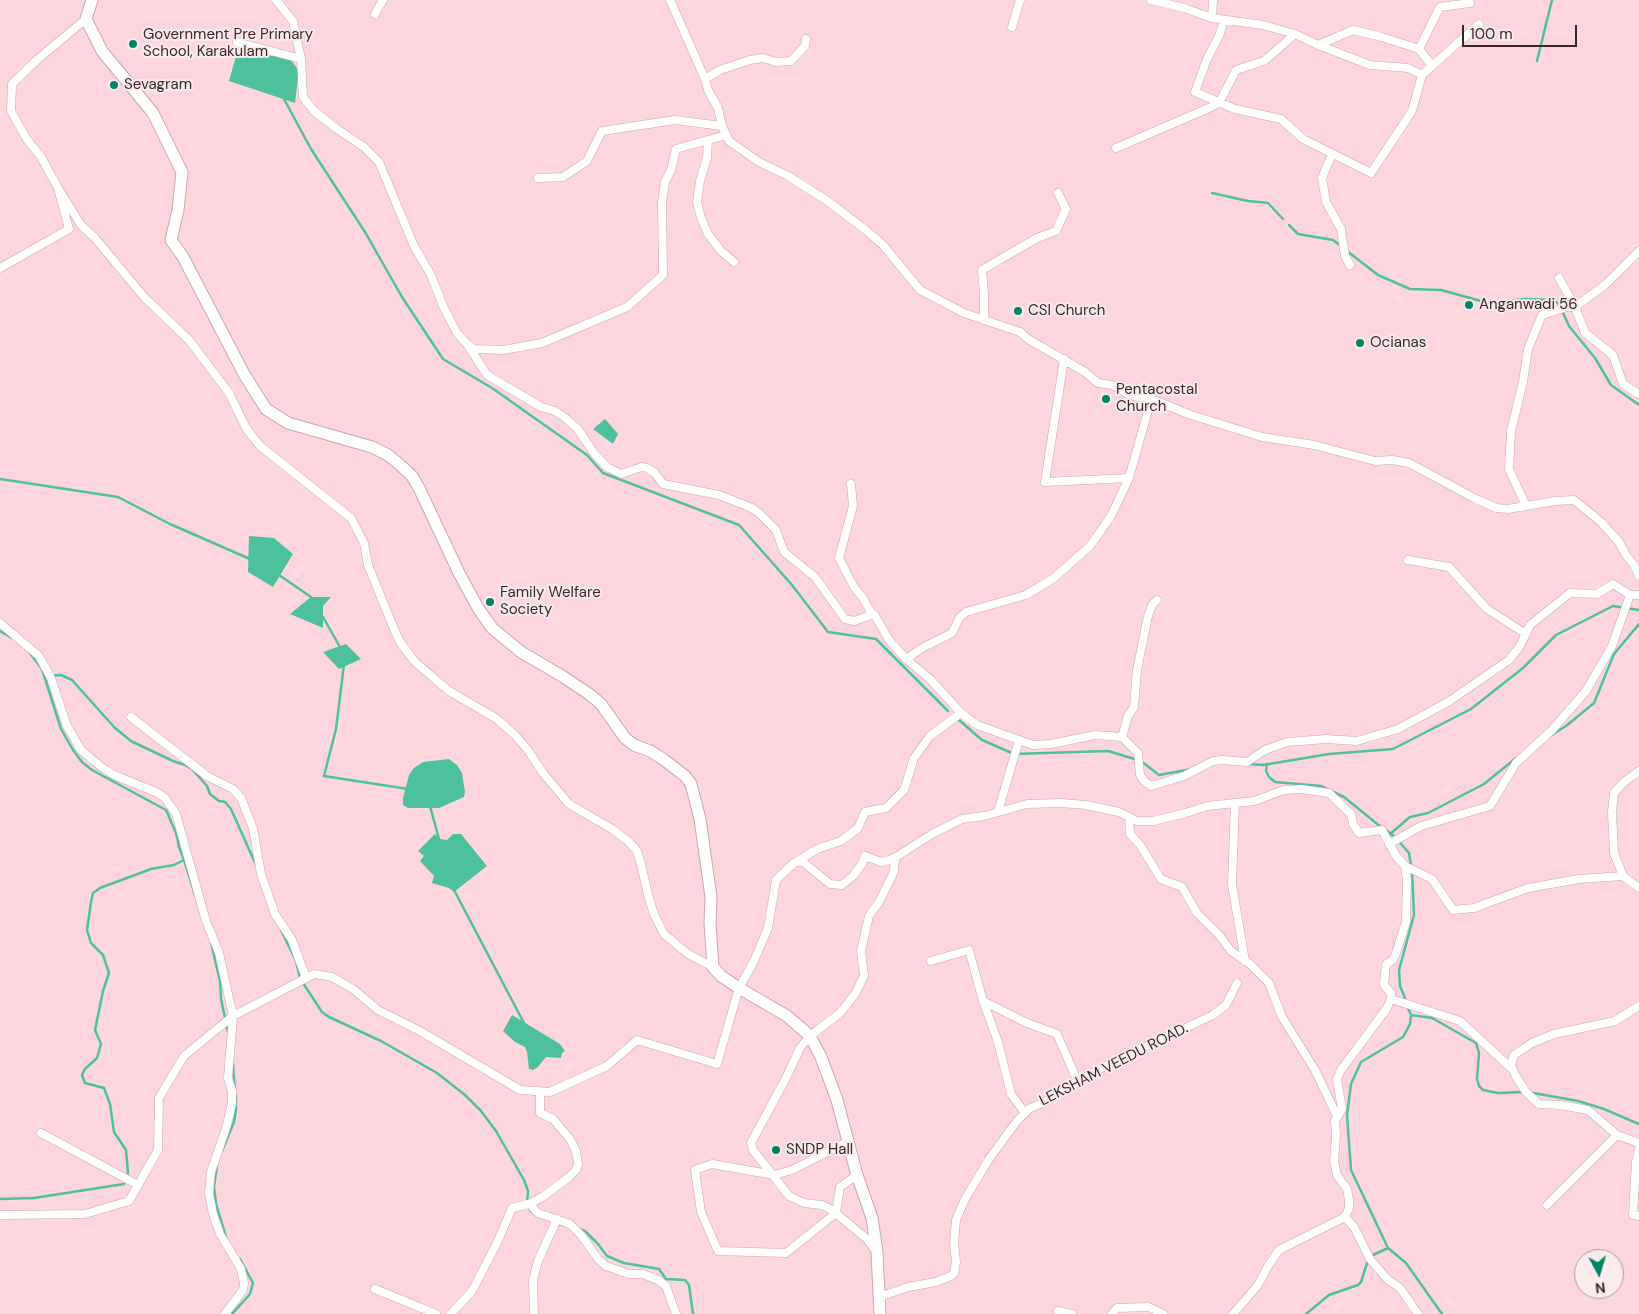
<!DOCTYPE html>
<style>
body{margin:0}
#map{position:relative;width:1639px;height:1314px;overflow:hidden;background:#ffd6dd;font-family:"DM Sans",sans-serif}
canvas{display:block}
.north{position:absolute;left:1574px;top:1249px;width:50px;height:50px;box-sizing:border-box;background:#fbebed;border:1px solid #ac9d9f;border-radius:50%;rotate:174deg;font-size:14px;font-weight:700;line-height:20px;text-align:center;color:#362729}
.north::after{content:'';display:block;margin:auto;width:18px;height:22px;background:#008264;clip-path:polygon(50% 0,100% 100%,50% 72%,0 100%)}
.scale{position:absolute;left:1462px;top:25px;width:115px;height:22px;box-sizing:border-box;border:2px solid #362729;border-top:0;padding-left:6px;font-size:15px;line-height:18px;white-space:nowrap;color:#362729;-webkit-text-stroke:4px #fbebed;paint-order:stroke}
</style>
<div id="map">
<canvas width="1639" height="1314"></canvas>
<div class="north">N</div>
<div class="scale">100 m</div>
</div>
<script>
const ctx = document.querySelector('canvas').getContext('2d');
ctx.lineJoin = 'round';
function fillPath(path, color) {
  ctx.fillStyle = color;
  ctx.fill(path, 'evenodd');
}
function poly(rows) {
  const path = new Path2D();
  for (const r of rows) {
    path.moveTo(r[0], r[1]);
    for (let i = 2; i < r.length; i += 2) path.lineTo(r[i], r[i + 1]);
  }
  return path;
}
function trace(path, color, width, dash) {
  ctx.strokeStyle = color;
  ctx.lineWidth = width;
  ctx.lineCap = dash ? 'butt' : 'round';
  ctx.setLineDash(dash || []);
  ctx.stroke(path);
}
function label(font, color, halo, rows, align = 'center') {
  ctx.font = font + ' "DM Sans",sans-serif';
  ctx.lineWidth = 4;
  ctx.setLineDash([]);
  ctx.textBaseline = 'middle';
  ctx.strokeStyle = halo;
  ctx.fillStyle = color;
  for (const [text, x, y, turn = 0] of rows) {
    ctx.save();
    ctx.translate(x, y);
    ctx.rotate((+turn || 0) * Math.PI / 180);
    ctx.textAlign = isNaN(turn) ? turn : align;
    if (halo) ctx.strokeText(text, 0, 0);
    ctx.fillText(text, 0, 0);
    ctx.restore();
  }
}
fillPath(poly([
 [236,56,288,56,299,71,295,103,229,81],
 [605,419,618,434,613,444,593,429],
 [249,536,274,538,293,554,273,587,248,572],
 [311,597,331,597,323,606,323,628,290,614],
 [346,644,361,659,339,669,323,652],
 [449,759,457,765,462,773,465,792,464,797,439,808,408,808,403,805,403,798,409,775,414,768,423,762],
 [435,834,440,839,447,840,453,834,461,834,487,866,454,892,449,888,432,883,434,876,420,861,424,856,418,851],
 [512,1015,560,1044,565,1051,562,1053,561,1058,546,1057,538,1067,533,1070,529,1069,527,1052,525,1047,515,1042,503,1031]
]), '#4dc19d');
trace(poly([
 [1537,61,1552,0],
 [284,99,311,149,365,232,402,297,443,359,492,388,587,455,603,473,739,525,792,585,828,632,876,639,948,711],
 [1212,193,1248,201,1268,203,1283,219],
 [1289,225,1298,234,1333,240,1341,246],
 [1347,251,1378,275,1410,289,1441,290,1488,303,1526,299,1553,300,1559,304,1569,326,1595,358,1611,385,1639,405],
 [0,479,118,497,170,524,250,559],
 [279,575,311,597],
 [323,617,340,647],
 [0,631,12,638],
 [344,664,336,729,324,776,408,789],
 [44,676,61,675,72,680,115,728,131,741,173,761,185,765,192,769,207,786,210,794,219,801,225,802,231,809,256,865],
 [959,720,982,740,1014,754,1108,751,1141,761,1159,775,1192,769],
 [1550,736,1566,726,1594,703,1614,654,1639,624],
 [1249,764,1263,765,1329,754,1393,749,1471,709,1523,668,1556,635,1613,606,1639,610],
 [1267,764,1266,771,1269,777,1275,782,1321,786,1344,797,1381,827],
 [430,806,439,839],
 [1386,830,1396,838,1409,853,1412,871,1414,915,1399,970,1400,986,1405,998],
 [1390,834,1410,817,1428,813,1484,784,1516,758],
 [184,860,195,895],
 [454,890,525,1025],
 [281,930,296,961,300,978],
 [211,943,220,981,221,999,228,1032],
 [303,983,322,1012,329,1017,381,1041,437,1073,465,1095,481,1111,496,1131,524,1180,528,1191,527,1203,530,1210,532,1212],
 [1407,1006,1411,1015,1410,1024,1403,1037,1361,1062,1351,1084,1347,1115,1351,1170,1388,1248,1406,1263,1442,1314],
 [1411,1015,1432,1018,1476,1043,1479,1053,1477,1079,1479,1086,1483,1090,1498,1093,1523,1092],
 [233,1064,235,1091],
 [1528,1092,1578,1101,1604,1109,1639,1124],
 [222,1151,234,1122,236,1110,236,1096],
 [217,1165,214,1187,216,1204,227,1240],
 [0,1199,34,1198,124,1184,128,1173,126,1150,114,1132,110,1104,104,1088,85,1083,82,1075,85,1069,97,1058,101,1044,95,1030,103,991,109,973,103,955,91,943,87,930,91,902,93,893,100,888,151,869,174,865,184,860,179,847,176,833,166,810,92,770,82,762,73,750,61,729,42,669,29,652],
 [579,1229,585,1231,598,1244,607,1256,624,1263,659,1269,666,1279,685,1280,689,1285,693,1314],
 [1371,1256,1388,1248],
 [232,1314,250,1294,253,1283,240,1259],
 [1306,1314,1329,1295,1358,1285,1361,1282,1368,1260]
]), '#4dc19d', 2.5);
const street = poly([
 [276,0,293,21,301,59,303,97,314,111,337,129,364,147,379,162,414,246,431,275,443,306,457,333,466,343,474,349,503,350,542,343,627,307,663,275,662,203,665,182,671,170,676,149,726,135],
 [670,0,705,79,708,90,718,108,722,126,729,141,759,162,788,176,826,200,867,231,883,245,920,290,964,313,1020,332,1028,339,1085,372,1098,383,1112,385,1130,395,1157,401,1188,414,1262,437,1314,445,1375,461,1392,460,1409,463,1476,499,1496,508,1508,509,1555,501,1574,500,1601,522,1619,542,1626,555,1634,565,1639,576],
 [1151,0,1184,8,1212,18,1263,25,1295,34,1318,45,1370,65,1408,68,1422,75,1412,111,1371,173,1303,139,1281,119,1235,109,1195,92,1207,59,1219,36,1224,20],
 [375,14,383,0],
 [1212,18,1213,0],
 [1012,27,1020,0],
 [237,42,301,59],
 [1318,45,1353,30,1382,37,1419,49,1432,66],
 [1419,49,1440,7,1470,3],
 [1422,75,1479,24],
 [705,79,720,70,750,60,763,58,776,62,791,61,805,46,806,39],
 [708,140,707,158,700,181,697,202,701,218,708,234,721,251,734,262],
 [1116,148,1209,108,1219,103,1236,70,1264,61,1295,34],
 [1332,154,1322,178,1326,202,1341,229,1345,256,1350,265],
 [538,178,563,177,587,161,602,131,675,120,722,126],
 [58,188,81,225,95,238,144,297,189,340,229,393,246,428,260,446,351,518,364,543,368,565,394,629,400,642,415,662,449,691,497,719,515,735,527,749,543,773,569,804,612,829,628,841,637,851,641,864,648,895,654,914,664,934,688,954,713,967],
 [1639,251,1606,284,1575,307,1585,333,1613,355,1623,384,1639,394],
 [0,268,69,229,58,188,41,157,26,138,11,111,12,84,38,59,86,19],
 [984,320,984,294,982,270,1037,238,1056,231,1066,209,1058,193],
 [467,344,487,375,541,407,555,411,564,417,578,429,593,452,607,467,621,474,642,467,647,468,655,473,663,484,719,495,752,508,759,513,776,530,784,552,815,577,845,619,854,621,874,614,889,640,906,659,930,679,961,713,977,725,1033,745,1051,744,1095,735,1122,737,1138,753,1140,775,1144,781,1151,786,1184,776,1213,761,1222,760,1247,762,1265,750,1287,742,1326,739,1357,741,1398,729,1448,702,1509,660,1520,646,1530,625,1570,593,1597,594,1613,584,1630,595,1639,595],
 [1064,359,1045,482,1129,478,1151,400],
 [851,484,853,506,839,558,854,587,863,598,872,614],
 [1526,506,1509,469,1511,431,1523,382,1528,349,1542,315,1567,307,1575,307,1559,278],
 [1408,560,1449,567,1487,609,1526,634],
 [0,623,39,656,51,678,67,726,81,750,100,766,114,775,158,793,165,798,176,814,206,921,219,953,233,1016,228,1078,232,1091,232,1104,226,1128,211,1172,209,1193,213,1214,220,1234,241,1269,244,1283,243,1290,225,1314],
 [906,659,924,647,952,633,960,617,966,612,1026,595,1054,578,1090,546,1111,516,1129,478],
 [131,717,207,776,233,789,241,798,253,828,261,874,275,914,292,940,306,978],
 [1122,737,1128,716,1134,707,1137,670,1148,616,1152,605,1157,600],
 [1639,771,1624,782,1614,793,1612,812,1614,853,1623,876,1639,888],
 [1235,803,1232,884,1245,961],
 [998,812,1019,740],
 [1129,817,1130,834,1140,845,1161,879,1182,887,1197,913,1220,936,1231,951,1250,964,1269,983,1282,1017,1315,1070,1337,1116],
 [1389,844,1421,826,1490,806,1516,763,1552,730,1586,691,1612,646,1630,595],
 [796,862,817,849,841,841,858,828,865,812,886,808,904,790,914,758,930,736,961,713],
 [1405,866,1432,879,1453,910,1474,908,1528,888,1579,879,1623,876],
 [931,961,969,950,983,1001,998,1042,1011,1094,1025,1113],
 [1391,999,1460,1021,1512,1069],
 [983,1001,1027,1023,1057,1034,1078,1082],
 [1639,1006,1615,1021,1554,1034,1532,1043,1514,1055,1511,1065,1515,1075,1526,1092,1539,1104,1560,1105,1588,1110,1617,1135,1639,1143],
 [540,1091,540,1113,553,1119,570,1139,576,1151,578,1164,576,1170,569,1177,544,1196,533,1202,532,1203,533,1208,538,1213,570,1224,581,1235,598,1259,606,1266,629,1274,643,1274,658,1280,666,1286,676,1314],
 [41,1133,138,1185],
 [849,1141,792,1170,774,1175,712,1164,695,1170,701,1212,718,1251,786,1253,836,1213,840,1187,857,1175],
 [1639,1149,1636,1162,1633,1215,1639,1216],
 [1547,1205,1617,1135],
 [0,1215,85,1214,129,1201,158,1150,159,1098,184,1056,233,1016,314,974,332,977,353,989,378,1010,420,1031,520,1090,550,1092,607,1066,637,1040,717,1064,739,988,754,961,768,928,776,880,795,862,803,862,830,884,842,885,853,876,862,864,865,856,881,862,889,860,896,857,932,834,962,819,984,816,1027,804,1061,803,1086,805,1119,812,1137,821,1153,821,1186,813,1207,806,1254,801,1284,790,1301,789,1329,793,1351,814,1353,824,1359,833,1382,830,1396,856,1405,866,1407,879,1406,922,1395,956,1393,960,1386,964,1384,985,1391,993,1391,999,1387,1008,1341,1070,1337,1079,1342,1109,1335,1121,1336,1135,1334,1161,1337,1175,1347,1189,1349,1200,1349,1208,1345,1217],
 [1345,1217,1354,1227,1370,1259,1387,1279,1400,1288,1418,1314],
 [875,1250,867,1239,832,1210,822,1205,804,1203,789,1196,753,1150,751,1143,786,1078,800,1048,810,1036,840,1013,855,994,864,976,861,951,869,916,879,902,890,880,894,871,895,859],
 [375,1289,436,1314],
 [879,1297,908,1287,936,1282,951,1276,954,1273,956,1262,954,1243,956,1220,965,1199,989,1159,1017,1121,1029,1109,1046,1101,1090,1074,1123,1057,1213,1015,1226,1005,1237,983],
 [1058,1311,1072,1314],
 [451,1314,472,1291,497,1243,512,1208,532,1203],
 [534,1314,533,1280,538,1261,557,1219],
 [1112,1314,1117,1308,1149,1307,1163,1314],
 [1233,1314,1258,1285,1268,1266,1279,1250,1345,1217]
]);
const secondary = poly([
 [92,0,86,19,102,51,153,113,182,172,178,210,171,240,183,257,244,374,266,409,288,423,372,447,388,455,399,464,412,476,419,488,459,573,478,608,492,628,521,652,562,676,589,694,601,704,625,738,634,745,650,751,663,759,685,776,691,784,700,819,711,897,710,923,713,967,721,976,739,988,787,1016,810,1036,821,1057,837,1100,857,1175,872,1218,877,1252,880,1314]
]);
trace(street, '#cda7ad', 9);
trace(secondary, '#cda7ad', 13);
trace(street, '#fff', 8);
trace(secondary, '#fff', 11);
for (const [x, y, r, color] of [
 [133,44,5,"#008264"],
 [114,85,5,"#008264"],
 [1469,305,5,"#008264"],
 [1018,311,5,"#008264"],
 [1360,343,5,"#008264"],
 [1106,399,5,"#008264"],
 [490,602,5,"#008264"],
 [776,1150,5,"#008264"]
]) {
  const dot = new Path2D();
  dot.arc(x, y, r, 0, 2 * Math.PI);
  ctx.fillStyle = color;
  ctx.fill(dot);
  trace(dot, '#fbebed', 2);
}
label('15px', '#362729', '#fbebed', [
 ["Government Pre Primary",143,35],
 ["School, Karakulam",143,52],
 ["Sevagram",124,85],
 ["Anganwadi 56",1479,305],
 ["CSI Church",1028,311],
 ["Ocianas",1370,343],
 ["Pentacostal",1116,390],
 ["Church",1116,407],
 ["Family Welfare",500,593],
 ["Society",500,610],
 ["SNDP Hall",786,1150]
], 'left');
label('15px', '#362729', '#fbebed', [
 ["LEKSHAM VEEDU ROAD.",1114,1065,-27]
]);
</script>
